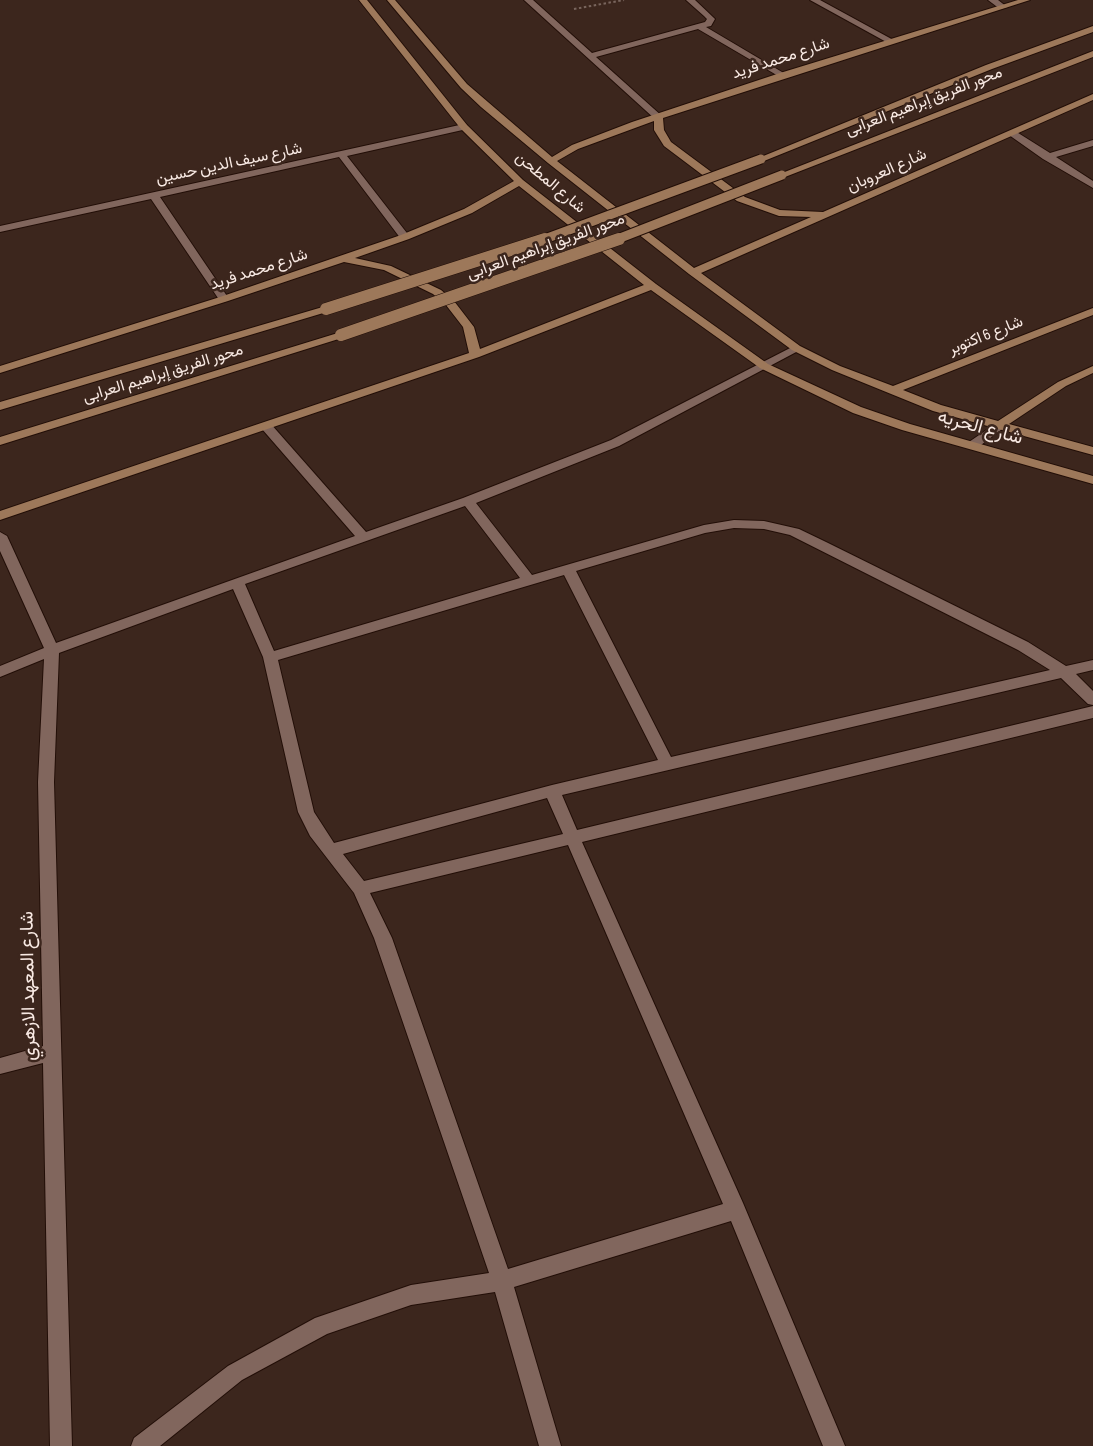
<!DOCTYPE html>
<meta charset="utf-8">
<style>
body{margin:0}
canvas{display:block;background:#3c261d}
</style>
<canvas width="1093" height="1446"></canvas>
<script>
const ctx = document.querySelector('canvas').getContext('2d');
ctx.lineJoin = 'round';
function poly(rows) {
  const path = new Path2D();
  for (const r of rows) {
    path.moveTo(r[0], r[1]);
    for (let i = 2; i < r.length; i += 2) path.lineTo(r[i], r[i + 1]);
  }
  return path;
}
function trace(path, color, width, dash) {
  ctx.strokeStyle = color;
  ctx.lineWidth = width;
  ctx.lineCap = dash ? 'butt' : 'round';
  ctx.setLineDash(dash || []);
  ctx.stroke(path);
}
function fillPath(path, color) {
  ctx.fillStyle = color;
  ctx.fill(path, 'evenodd');
}
function label(font, color, halo, rows, align = 'center') {
  ctx.font = font + ' "Sofia Sans Condensed",Vazirmatn,sans-serif';
  ctx.lineWidth = 5;
  ctx.setLineDash([]);
  ctx.textBaseline = 'middle';
  ctx.strokeStyle = halo;
  ctx.fillStyle = color;
  for (const [text, x, y, turn = 0] of rows) {
    ctx.save();
    ctx.translate(x, y);
    ctx.rotate((+turn || 0) * Math.PI / 180);
    ctx.textAlign = isNaN(turn) ? turn : align;
    if (halo) ctx.strokeText(text, 0, 0);
    ctx.fillText(text, 0, 0);
    ctx.restore();
  }
}
const street = poly([
 [524,0,533,0,592,53,705,22,707,19,704,16,686,0,695,0,715,19,711,26,706,27,787,75,780,77,698,29,596,57,663,117,655,119,524,0],
 [810,0,820,0,897,42,890,44,810,0],
 [988,0,998,0,1007,7,1000,9,988,0],
 [464,124,467,125,467,129,347,156,410,237,405,240,401,239,339,157,160,197,229,299,224,302,220,301,151,199,0,232,0,226,464,124],
 [1009,131,1015,131,1050,153,1093,140,1093,146,1056,157,1093,181,1093,188,1043,159,1009,135,1009,131],
 [796,345,802,348,800,350,619,446,476,503,532,575,704,525,734,520,764,521,799,529,826,542,1028,642,1066,666,1093,660,1093,670,1076,674,1093,691,1093,705,1088,704,1061,678,562,795,577,830,1093,706,1093,718,582,842,743,1203,845,1446,823,1446,731,1221,514,1287,561,1446,539,1446,495,1292,411,1305,327,1334,242,1380,160,1446,131,1446,134,1438,228,1366,315,1318,411,1285,489,1273,374,938,354,893,310,836,298,812,263,657,233,589,59,653,54,782,72,1446,50,1446,43,1063,0,1074,0,1058,43,1046,38,782,44,659,0,677,0,666,44,648,0,551,0,532,7,536,56,643,355,536,262,429,260,426,262,423,270,423,366,532,463,498,611,440,796,345],
 [465,506,520,578,274,651,245,584,465,506],
 [734,528,764,529,790,535,1018,650,1050,670,671,757,576,571,705,533,734,528],
 [564,575,658,760,552,785,334,843,314,812,278,660,564,575],
 [547,798,563,834,364,881,343,854,547,798],
 [568,845,723,1204,508,1269,392,938,370,893,568,845],
 [998,422,1004,426,1002,429,977,448,969,448,967,445,969,442,998,422]
]);
const secondary = poly([
 [359,0,367,0,467,125,523,180,656,284,768,364,861,407,910,424,1093,476,1093,484,902,430,853,413,760,368,651,290,479,357,0,520,0,511,469,353,463,327,446,305,433,294,384,270,344,262,228,301,0,373,0,366,220,297,401,235,464,209,514,181,461,129,359,0],
 [519,186,644,285,480,349,474,327,454,301,441,290,391,266,355,258,409,239,472,213,519,186],
 [387,0,395,0,467,84,552,157,572,145,632,122,780,73,1018,0,1030,0,663,118,664,130,671,142,745,197,780,210,823,212,1093,94,1093,100,701,273,800,346,840,366,893,386,1093,308,1093,315,903,390,941,405,998,421,1058,382,1093,366,1093,373,1066,386,1009,424,1093,447,1093,455,933,411,832,370,792,350,689,274,548,163,481,107,461,88,387,0],
 [654,121,654,130,664,146,737,201,779,216,811,217,694,268,557,161,578,149,654,121],
 [1093,26,1093,32,992,69,764,161,756,159,986,65,1093,26],
 [1093,51,1093,57,785,177,777,175,1093,51],
 [326,306,332,309,330,311,0,410,0,402,326,306],
 [341,332,347,335,345,337,0,445,0,437,341,332]
]);
trace(street, '#220e07', 2);
trace(secondary, '#220e07', 2);
trace(poly([
 [574,9,624,0]
]), '#79655d', 2, [2.5, 2.5]);
fillPath(street, '#81665d');
fillPath(secondary, '#9d785a');
const secondaryBridgeFar1 = poly([
 [542,240,761,159],
 [615,240,782,175]
]);
const secondaryBridge = poly([
 [326,309,545,239],
 [341,335,619,239]
]);
trace(secondaryBridgeFar1, '#220e07', 11, []);
trace(secondaryBridge, '#220e07', 13, []);
trace(secondaryBridgeFar1, '#9d785a', 9);
trace(secondaryBridge, '#9d785a', 12);
label('16px', '#f8e9e3', '#3c261d', [
 ["شارع محمد فريد",781,59,-18],
 ["محور الفريق إبراهيم العرابى",924,102,-21],
 ["شارع سيف الدين حسين",229,164,-12],
 ["شارع العروبان",887,171,-24],
 ["شارع المطحن",550,183,40],
 ["محور الفريق إبراهيم العرابى",546,247,-20],
 ["شارع محمد فريد",259,270,-18],
 ["شارع 6 اكتوبر",986,336,-22],
 ["محور الفريق إبراهيم العرابى",163,374,-17]
]);
label('19px', '#f8e9e3', '#3c261d', [
 ["شارع الحريه",980,428,15],
 ["شارع المعهد الازهري",29,986,-91]
]);
</script>
